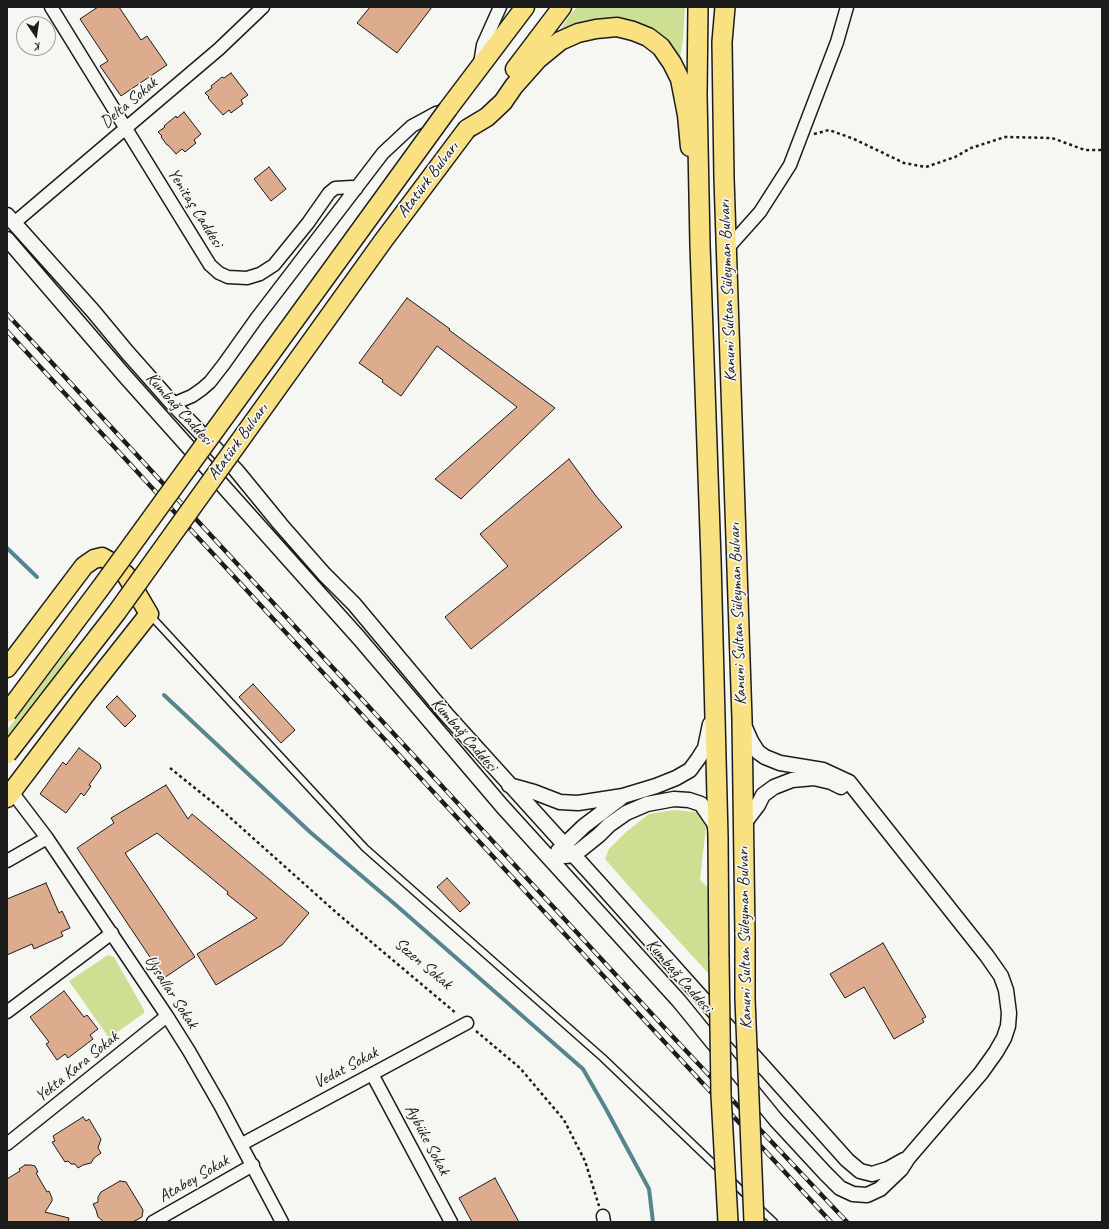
<!DOCTYPE html>
<meta charset="utf-8">
<style>
body{margin:0}
#map{position:relative;width:1109px;height:1229px;overflow:hidden;background:#f6f6f2;font-family:Caveat,sans-serif}
canvas{display:block}
.frame{position:absolute;inset:0;border:8px solid #1c1c1c;pointer-events:none}
.north{position:absolute;left:16px;top:16px;width:40px;height:40px;box-sizing:border-box;background:#f6f6f2;border:1px solid #9f9f9c;border-radius:50%;rotate:167deg;font-size:11px;font-weight:700;line-height:16px;text-align:center;color:#1c1c1c}
.north::after{content:'';display:block;margin:auto;width:14px;height:18px;background:#1c1c1c;clip-path:polygon(50% 0,100% 100%,50% 72%,0 100%)}
</style>
<div id="map">
<canvas width="1109" height="1229"></canvas>
<div class="frame"></div>
<div class="north">K</div>
</div>
<script>
const ctx = document.querySelector('canvas').getContext('2d');
ctx.lineJoin = 'round';
function fillPath(path, color) {
  ctx.fillStyle = color;
  ctx.fill(path, 'evenodd');
}
function poly(rows) {
  const path = new Path2D();
  for (const r of rows) {
    path.moveTo(r[0], r[1]);
    for (let i = 2; i < r.length; i += 2) path.lineTo(r[i], r[i + 1]);
  }
  return path;
}
function trace(path, color, width, dash) {
  ctx.strokeStyle = color;
  ctx.lineWidth = width;
  ctx.lineCap = dash ? 'butt' : 'round';
  ctx.setLineDash(dash || []);
  ctx.stroke(path);
}
function label(font, color, halo, rows, align = 'center') {
  ctx.font = font + ' Caveat,sans-serif';
  ctx.lineWidth = 3.5;
  ctx.setLineDash([]);
  ctx.textBaseline = 'middle';
  ctx.strokeStyle = halo;
  ctx.fillStyle = color;
  for (const [text, x, y, turn = 0] of rows) {
    ctx.save();
    ctx.translate(x, y);
    ctx.rotate((+turn || 0) * Math.PI / 180);
    ctx.textAlign = isNaN(turn) ? turn : align;
    if (halo) ctx.strokeText(text, 0, 0);
    ctx.fillText(text, 0, 0);
    ctx.restore();
  }
}
fillPath(poly([
 [577,7,685,7,683,40,679,63,610,19,577,24,556,36,570,15],
 [68,650,72,653,7,739,7,730],
 [674,810,697,812,704,818,706,827,700,880,715,894,710,906,709,974,642,901,605,859,609,849,626,832,649,814],
 [108,955,114,957,144,1010,144,1013,109,1038,69,981]
]), '#ccdf93');
trace(poly([
 [7,548,37,577],
 [164,695,310,832,397,906,583,1069,606,1109,649,1189,653,1222]
]), '#56868d', 4);
const building = poly([
 [98,7,119,7,141,40,147,36,167,65,121,96,100,66,108,61,80,19,98,7],
 [370,7,432,7,397,53,357,23,370,7],
 [231,73,248,95,241,100,243,104,231,113,229,110,223,115,208,98,209,97,205,93,212,88,211,86,222,77,224,78,231,73],
 [184,112,201,134,194,140,196,143,185,152,182,149,176,154,168,145,167,145,161,137,162,136,158,132,165,127,164,126,176,116,177,118,184,112],
 [269,167,286,189,271,201,254,179,269,167],
 [407,298,450,329,449,330,555,408,461,499,435,479,517,407,437,346,401,396,382,382,383,380,359,363,407,298],
 [569,459,596,496,622,527,471,649,445,617,508,566,480,534,569,459],
 [253,684,295,730,281,743,239,697,253,684],
 [117,696,136,716,125,727,106,707,117,696],
 [79,748,100,764,101,768,89,785,91,786,84,796,81,793,66,813,40,794,63,762,66,765,79,748],
 [166,785,188,819,192,814,309,913,282,945,216,985,197,954,257,918,227,894,228,892,157,833,125,853,195,957,164,978,77,848,114,823,111,818,166,785],
 [447,878,470,903,460,912,437,887,447,878],
 [46,883,59,913,62,911,70,928,61,932,63,936,34,949,32,944,7,955,7,899,46,883],
 [883,943,926,1017,922,1019,924,1022,894,1039,864,987,845,998,830,974,883,943],
 [64,991,84,1017,87,1015,98,1029,90,1035,93,1039,68,1058,65,1054,57,1060,46,1044,49,1042,30,1017,64,991],
 [83,1117,86,1121,89,1119,101,1139,98,1148,101,1153,94,1158,91,1163,83,1165,78,1168,75,1164,71,1164,68,1161,65,1162,52,1142,55,1141,53,1136,83,1117],
 [25,1165,31,1165,35,1166,38,1172,36,1173,47,1192,49,1191,52,1198,52,1201,45,1212,69,1218,68,1222,7,1222,7,1179,20,1171,19,1169,25,1165],
 [495,1178,514,1213,519,1222,472,1222,459,1198,495,1178],
 [120,1181,126,1182,143,1210,142,1217,133,1222,104,1222,98,1217,96,1210,93,1204,98,1202,98,1197,101,1192,120,1181]
]);
fillPath(building, '#ddac8f');
trace(building, '#1c1c1c', 1);
const service = poly([
 [150,615,365,848,603,1058,720,1170],
 [730,1179,749,1198],
 [757,1206,774,1222]
]);
const minor = poly([
 [51,7,210,265,219,273,228,277,247,278,260,274,274,265,308,223,329,193,335,188,352,187,356,189],
 [480,64,483,45,500,7],
 [14,223,219,49,263,7],
 [727,249,760,212,790,165,837,42,847,7],
 [173,404,192,396,202,389,210,382,224,364,256,319,383,153,412,126,436,113,447,110],
 [12,792,47,838,167,1016,189,1051,220,1105,282,1222],
 [7,861,47,838],
 [7,1012,112,933],
 [372,1074,451,1222],
 [7,1144,167,1016],
 [242,1144,467,1023],
 [603,1216,604,1222],
 [153,1222,253,1165]
]);
const tertiary = poly([
 [7,215,93,311,127,352,173,404,236,470,281,525,324,574,354,604,446,714,599,883,847,1160,860,1171,872,1174,888,1169,904,1160],
 [7,239,124,375,359,638,502,806,679,1001,776,1120,825,1173,840,1188,853,1194,867,1195,880,1189,901,1169,908,1158,981,1073,996,1052,1004,1038,1008,1026,1009,1013,1006,990,1001,976,987,956,849,782,823,770,780,763,765,757,758,752,751,741,744,725],
 [509,785,534,792,560,802,578,803,623,796,656,786,676,778,690,770,698,759,705,748,710,724],
 [742,826,758,805,763,795,774,787,792,780,814,778,831,782,841,787],
 [558,851,584,826,621,798],
 [565,856,574,855,599,835,609,825,626,813,647,804,674,799,689,800,701,804,714,823,716,831]
]);
const primary = poly([
 [515,69,562,7],
 [448,109,525,7],
 [467,129,487,117,503,102,514,86,538,59,560,41,578,33,596,29,617,27,633,31,648,37,661,47,672,63,680,79,687,115,690,147],
 [7,668,84,566,94,559,102,557,111,562,126,575,149,614,85,695,7,798]
]);
const trunk = poly([
 [698,7,697,95,700,245,711,560,718,837,719,960],
 [725,7,722,42,724,178,742,719,745,934]
]);
trace(service, '#1c1c1c', 9);
trace(minor, '#1c1c1c', 15);
trace(tertiary, '#1c1c1c', 17);
trace(primary, '#1c1c1c', 21);
trace(trunk, '#1c1c1c', 22);
trace(poly([
 [814,134,829,130,854,139,904,163,926,167,955,157,971,148,1005,137,1052,138,1085,150,1102,150],
 [170,768,216,805,338,914,457,1014],
 [476,1031,520,1068,564,1120,585,1161,599,1206]
]), '#1c1c1c', 2.5, [3, 3]);
trace(service, '#f6f6f2', 6);
trace(minor, '#f6f6f2', 12);
trace(tertiary, '#f6f6f2', 14);
trace(primary, '#f9e181', 18);
trace(trunk, '#f9e181', 19);
const rail = poly([
 [7,314,675,1039,847,1222],
 [7,331,831,1222]
]);
trace(rail, '#1c1c1c', 4.5);
trace(rail, '#f6f6f2', 3, [9]);
const primaryBridge = poly([
 [7,713,102,586,448,109],
 [7,754,117,612,383,241,467,129]
]);
const trunkBridge = poly([
 [745,934,745,999,754,1222],
 [719,960,721,1095,728,1222]
]);
trace(primaryBridge, '#1c1c1c', 21, []);
trace(trunkBridge, '#1c1c1c', 22, []);
trace(primaryBridge, '#f9e181', 18);
trace(trunkBridge, '#f9e181', 19);
label('17px', '#1c1c1c', '#f6f6f2', [
 ["Delta Sokak",129,103,-40],
 ["Atatürk Bulvarı",428,180,-53],
 ["Yenitaş Caddesi",195,208,58],
 ["Kanuni Sultan Süleyman Bulvarı",728,291,-92],
 ["Kumbağ Caddesi",179,409,48],
 ["Atatürk Bulvarı",238,442,-54],
 ["Kanuni Sultan Süleyman Bulvarı",738,614,-92],
 ["Kumbağ Caddesi",464,735,49],
 ["Kanuni Sultan Süleyman Bulvarı",745,938,-91],
 ["Sezen Sokak",423,964,40],
 ["Kumbağ Caddesi",679,976,49],
 ["Uysallar Sokak",171,992,57],
 ["Yekta Kara Sokak",77,1067,-39],
 ["Vedat Sokak",346,1068,-28],
 ["Aybüke Sokak",427,1140,62],
 ["Atabey Sokak",194,1179,-30]
]);
</script>
